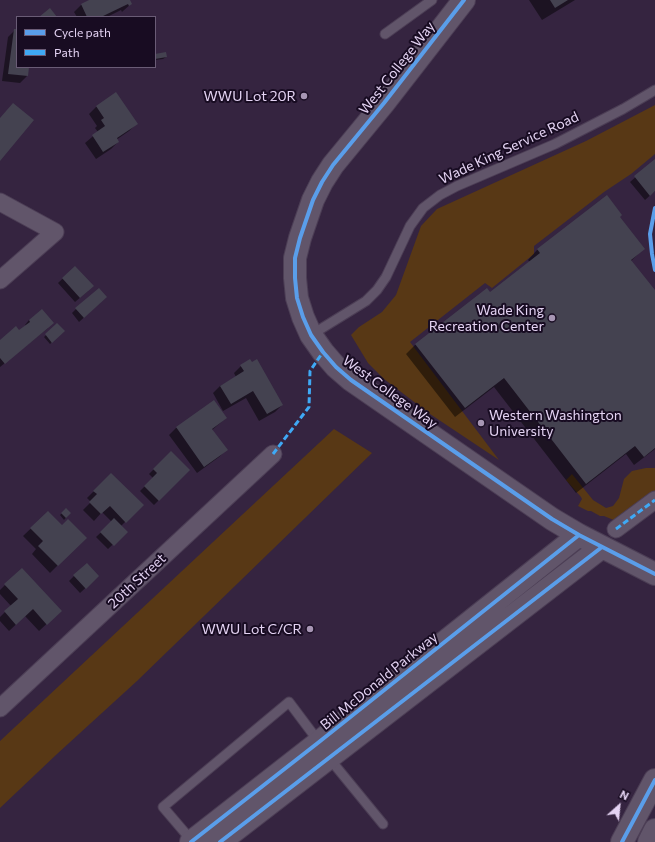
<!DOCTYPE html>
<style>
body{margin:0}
#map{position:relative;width:655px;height:842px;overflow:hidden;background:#352440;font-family:Commissioner,sans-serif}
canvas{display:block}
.legend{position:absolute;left:16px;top:16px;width:140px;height:52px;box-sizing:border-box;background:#180c22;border:1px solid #6a5c76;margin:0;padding:5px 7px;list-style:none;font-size:12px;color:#e4d3f3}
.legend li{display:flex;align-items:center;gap:8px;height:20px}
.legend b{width:20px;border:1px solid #6a5c76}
.north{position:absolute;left:599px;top:786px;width:40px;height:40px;-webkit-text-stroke:3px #180c22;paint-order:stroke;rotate:27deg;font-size:11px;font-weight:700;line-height:16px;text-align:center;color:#e4d3f3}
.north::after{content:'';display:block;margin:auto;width:14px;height:18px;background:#e4d3f3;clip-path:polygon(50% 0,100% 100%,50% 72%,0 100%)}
</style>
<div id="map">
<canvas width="655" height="842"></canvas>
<ul class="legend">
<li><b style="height:5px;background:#5a9eea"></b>Cycle path</li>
<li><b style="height:5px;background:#3fa9f5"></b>Path</li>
</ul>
<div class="north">N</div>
</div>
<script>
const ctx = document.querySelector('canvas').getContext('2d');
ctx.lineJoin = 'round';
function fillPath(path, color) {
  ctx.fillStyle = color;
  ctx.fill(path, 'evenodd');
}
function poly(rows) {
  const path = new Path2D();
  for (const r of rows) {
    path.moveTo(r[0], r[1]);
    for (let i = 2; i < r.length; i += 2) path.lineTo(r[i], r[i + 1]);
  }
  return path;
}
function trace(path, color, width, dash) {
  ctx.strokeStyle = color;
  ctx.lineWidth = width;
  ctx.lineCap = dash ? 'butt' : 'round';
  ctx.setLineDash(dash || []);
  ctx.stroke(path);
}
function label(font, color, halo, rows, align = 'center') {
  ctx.font = font + ' Commissioner,sans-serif';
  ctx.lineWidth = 4;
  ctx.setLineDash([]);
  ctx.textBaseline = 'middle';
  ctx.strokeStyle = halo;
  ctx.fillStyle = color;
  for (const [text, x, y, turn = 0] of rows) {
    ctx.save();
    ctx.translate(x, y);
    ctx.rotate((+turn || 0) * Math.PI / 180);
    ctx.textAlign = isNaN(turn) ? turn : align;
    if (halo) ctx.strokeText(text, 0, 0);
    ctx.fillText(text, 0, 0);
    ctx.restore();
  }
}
fillPath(poly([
 [655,105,655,154,631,174,604,192,534,246,534,254,492,288,485,283,410,342,499,460,430,414,384,379,368,363,351,335,359,327,382,312,396,295,421,226,437,209,586,141],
 [334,429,372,453,137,681,57,754,0,808,0,741],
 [646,468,655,468,655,491,616,521,604,516,600,516,591,511,588,511,578,506,582,499,581,497,566,480,572,474,593,500,606,508,613,506,619,498,624,479,632,471]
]), '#583815');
fillPath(poly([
 [90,0,129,0,131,4,123,11,122,12,121,10,107,17,77,17,74,12,81,5],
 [529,0,575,0,542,20],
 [15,30,17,30,17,67,28,67,27,76,20,83,2,81,8,37],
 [155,55,166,57,163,59,155,60],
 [116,94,136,124,129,131,116,140,118,142,111,149,96,159,85,143,98,132,95,128,97,126,89,114,96,107],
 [655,160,655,191,645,200,630,182],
 [606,197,618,217,643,249,631,261,655,292,655,449,634,465,626,454,576,493,494,387,455,417,406,354,415,345,487,289,490,294,530,262,528,260,537,250],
 [75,267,88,291,75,302,58,283],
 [101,302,79,322,72,313,76,309],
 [29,320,48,328,0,367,0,341,19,332,26,326,25,325],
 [57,325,63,331,50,344,44,337],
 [241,366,282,405,275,412,259,421,246,398,223,411,213,393,220,386,236,377,234,373],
 [214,401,226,418,212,430,226,450,219,457,197,473,169,435,176,428],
 [171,452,189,470,154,505,140,491,153,478,149,474],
 [111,474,142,505,121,526,126,532,108,549,96,537,112,522,102,512,94,521,83,510,91,502,87,498],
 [66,509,70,513,64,520,60,515],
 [48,512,62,527,85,538,50,573,32,554,36,549,23,536],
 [74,576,93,581,80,593,69,581],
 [5,585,53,618,39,631,25,616,9,631,0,621,0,617,11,606,0,594,0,590]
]), '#0007');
fillPath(poly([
 [89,0,130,0,132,4,129,6,128,4,101,17,87,17,81,4],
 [550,0,568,0,555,8],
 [50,8,57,17,39,17],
 [14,29,17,29,17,67,29,67,28,76,8,74],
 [166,52,167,57,155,59,155,54],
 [116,92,138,124,117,138,119,142,103,152,92,135,105,126,101,120,104,118,96,106],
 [13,103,34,120,0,161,0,118],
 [655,159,655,191,650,196,634,176],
 [607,195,622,215,620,217,645,249,631,260,655,290,655,448,644,457,635,446,586,484,504,378,465,408,415,344,487,288,490,292,540,253,537,249],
 [75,266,94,286,80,298,62,278],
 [99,288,107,297,84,318,75,308],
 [42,309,54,323,5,364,0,358,0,340,16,326,19,330,30,322,29,320],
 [57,323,65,331,52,343,45,334],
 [250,359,252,362,257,359,283,405,267,414,253,391,231,404,220,386,244,371,240,365],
 [214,400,227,418,212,429,228,450,204,467,176,427],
 [171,451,190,470,159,501,144,486,157,473,153,469],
 [111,473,144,505,126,523,110,506,101,514,89,502,97,494,93,491],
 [66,508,71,513,66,518,61,513],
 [48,511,62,525,68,519,87,538,58,566,38,546,43,541,30,528],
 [114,518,128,532,114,546,100,532],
 [87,563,99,576,86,589,73,575],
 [22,568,62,611,47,625,33,609,16,625,4,611,18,599,4,584]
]), '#444250');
const lane = poly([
 [385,34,432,0],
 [311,335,366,301,377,290,386,277,410,226,423,208,440,195,457,186,555,144,623,109,655,90],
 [329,758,383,824],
 [192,841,163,807,289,702,319,742]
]);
const street = poly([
 [0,202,55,232,0,280],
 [616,529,655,500],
 [0,708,273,454]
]);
const secondary = poly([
 [464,0,384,103,333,165,322,182,313,200,300,238,295,258,295,278,297,298,303,317,311,335,323,352,336,367,351,380,552,519,579,535,655,574],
 [191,842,319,742,579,535],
 [220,842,602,547],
 [622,842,655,780],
 [649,842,655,830]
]);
trace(lane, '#4c3e55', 11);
trace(street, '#4c3e55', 19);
trace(secondary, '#4c3e55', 24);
trace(lane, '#61556a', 9);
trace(street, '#61556a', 17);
trace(secondary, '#61556a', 22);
trace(poly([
 [273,454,309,407,310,371,323,352],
 [616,529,655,500]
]), '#3fa9f5', 3, [6, 3]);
trace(poly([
 [464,0,384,103,333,165,322,182,313,200,300,238,295,258,295,278,297,298,303,317,311,335,323,352,336,367,351,380,552,519,579,535,655,574],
 [655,208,650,234,652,254,655,270],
 [191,842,319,742,579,535],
 [220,842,602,547],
 [622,842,655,780]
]), '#5a9eea', 4);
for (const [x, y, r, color] of [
 [304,96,4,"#a796b4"],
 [552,318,4,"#a796b4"],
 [481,423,4,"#a796b4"],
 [310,629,4,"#a796b4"]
]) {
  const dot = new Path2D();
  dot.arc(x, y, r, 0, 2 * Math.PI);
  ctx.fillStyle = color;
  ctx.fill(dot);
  trace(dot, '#180c22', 1.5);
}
label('14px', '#e4d3f3', '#180c22', [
 ["West College Way",397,68,-52],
 ["Wade King Service Road",509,148,-25],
 ["West College Way",390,392,36],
 ["20th Street",137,581,-43],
 ["Bill McDonald Parkway",379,681,-39]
]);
label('14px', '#e4d3f3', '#180c22', [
 ["WWU Lot 20R",296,96],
 ["Wade King",544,310],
 ["Recreation Center",544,326],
 ["Western Washington",489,415,"left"],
 ["University",489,431,"left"],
 ["WWU Lot C/CR",302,629]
], 'right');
</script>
